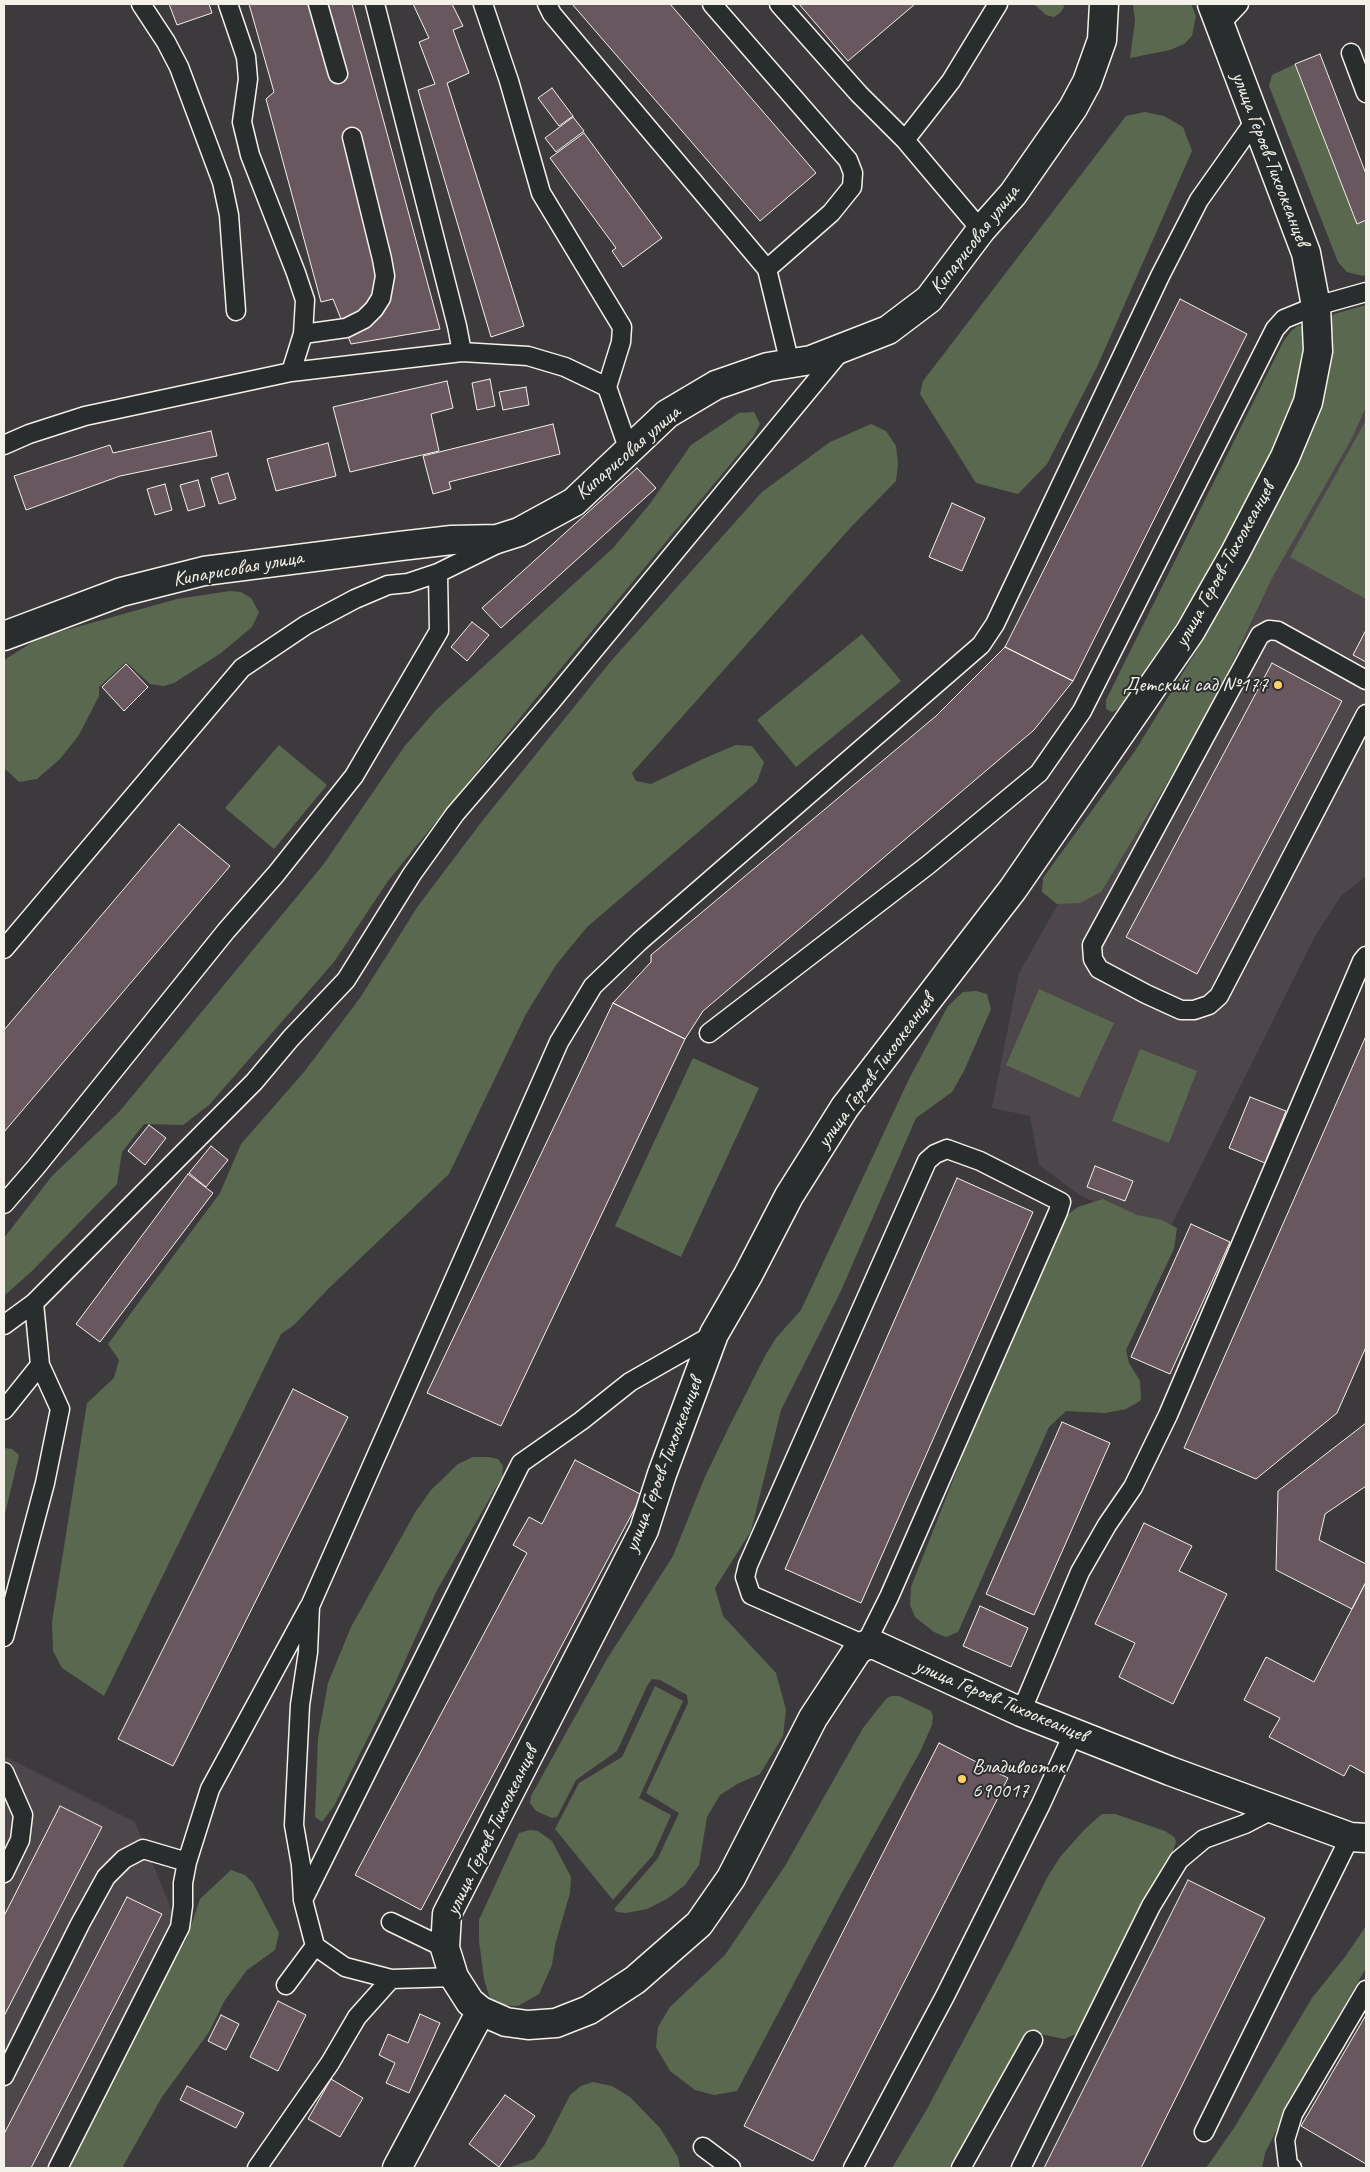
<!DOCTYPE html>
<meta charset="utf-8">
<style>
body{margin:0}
#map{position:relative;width:1370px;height:2172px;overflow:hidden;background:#3d3a3d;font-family:Caveat,sans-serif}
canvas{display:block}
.frame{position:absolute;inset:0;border:5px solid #f4f1e8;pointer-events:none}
</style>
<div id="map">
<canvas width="1370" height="2172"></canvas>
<div class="frame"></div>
</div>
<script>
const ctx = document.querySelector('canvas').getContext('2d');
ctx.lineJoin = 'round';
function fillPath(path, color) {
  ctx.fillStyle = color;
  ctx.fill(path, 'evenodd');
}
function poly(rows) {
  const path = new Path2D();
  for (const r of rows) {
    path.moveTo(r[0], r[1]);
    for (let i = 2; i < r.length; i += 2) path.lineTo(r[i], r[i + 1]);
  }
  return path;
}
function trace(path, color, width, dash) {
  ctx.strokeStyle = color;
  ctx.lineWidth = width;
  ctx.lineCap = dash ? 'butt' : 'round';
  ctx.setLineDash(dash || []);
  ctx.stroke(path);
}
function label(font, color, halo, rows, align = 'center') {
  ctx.font = font + ' Caveat,sans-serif';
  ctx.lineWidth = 4;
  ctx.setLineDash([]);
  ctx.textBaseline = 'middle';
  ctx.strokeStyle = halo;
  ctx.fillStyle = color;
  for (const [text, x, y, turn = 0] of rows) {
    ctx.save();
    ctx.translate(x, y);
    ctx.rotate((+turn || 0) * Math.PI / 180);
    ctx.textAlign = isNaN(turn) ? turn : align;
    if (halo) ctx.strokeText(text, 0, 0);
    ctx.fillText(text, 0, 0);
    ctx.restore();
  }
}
fillPath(poly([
 [1366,312,1366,876,1341,896,1314,938,1167,1234,1081,1196,1039,1165,1030,1116,992,1108,1019,973,1053,913,1305,494],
 [4,1756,135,1822,174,1915,49,2168,4,2168]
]), '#4d464a');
fillPath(poly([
 [1034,4,1063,4,1064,7,1060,13,1054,17,1046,15],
 [1133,4,1191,4,1196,16,1192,36,1184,44,1170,50,1130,58,1135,21],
 [1295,64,1357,224,1366,220,1366,274,1363,276,1347,272,1338,262,1269,86,1272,75],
 [1145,112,1164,116,1183,127,1192,151,1097,367,1047,464,1018,494,976,483,920,394,923,381,1126,116],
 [1366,305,1366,407,1351,440,1272,578,1205,720,1101,892,1080,903,1057,904,1042,892,1043,878,1135,751,1203,640,1248,560,1297,463,1322,405,1330,352,1328,321,1334,314],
 [1299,325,1304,328,1307,350,1296,399,1272,454,1222,548,1176,624,1119,709,1112,712,1106,709,1106,700,1283,342,1291,331],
 [754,412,760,424,753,437,533,702,388,881,334,962,209,1105,183,1125,144,1124,122,1152,117,1184,32,1271,4,1296,4,1238,52,1176,119,1112,323,865,404,747,437,709,613,548,649,505,691,445,739,413],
 [1366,420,1366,599,1290,557],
 [871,424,886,431,896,446,898,464,896,481,852,526,632,773,636,781,651,784,705,758,736,745,752,746,764,762,757,782,587,927,556,965,526,1014,449,1174,328,1289,294,1325,281,1334,104,1696,62,1668,53,1651,52,1622,87,1403,114,1378,119,1360,108,1344,220,1193,241,1144,304,1072,360,998,418,906,483,820,611,661,762,492,830,442],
 [230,591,241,592,251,598,259,612,252,627,221,653,174,683,164,686,150,684,126,662,99,687,99,696,79,735,60,759,37,779,19,782,4,768,4,660,41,637,177,599],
 [862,634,901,681,796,767,757,720],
 [279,745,327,785,274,849,225,808],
 [1039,989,1114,1023,1079,1098,1006,1065],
 [976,991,987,994,991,1009,964,1071,952,1092,916,1118,840,1293,781,1410,751,1531,715,1588,723,1616,776,1673,786,1710,783,1736,760,1774,739,1783,720,1795,707,1817,699,1865,685,1885,667,1899,647,1909,626,1913,617,1912,614,1909,658,1858,679,1813,646,1793,688,1703,687,1695,660,1680,652,1679,647,1686,617,1751,576,1780,557,1817,552,1818,536,1811,530,1803,531,1796,607,1659,673,1556,704,1479,727,1431,765,1356,776,1338,801,1310,909,1079,948,1006,963,992],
 [1140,1049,1197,1071,1169,1143,1112,1121],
 [693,1058,759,1088,681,1257,615,1226],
 [1103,1199,1137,1215,1162,1220,1177,1228,1174,1249,1126,1350,1129,1363,1140,1381,1141,1398,1140,1401,1126,1409,1105,1413,1066,1411,1049,1427,958,1632,946,1637,934,1632,915,1617,910,1605,911,1587,1014,1325,1067,1215,1078,1207],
 [4,1448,12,1449,19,1455,4,1518],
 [473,1457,488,1457,498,1459,503,1466,502,1477,437,1590,395,1683,334,1806,322,1822,315,1817,318,1738,328,1683,351,1627,416,1511,431,1490,458,1464],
 [655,1686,683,1701,639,1798,671,1815,653,1855,613,1900,555,1829,579,1783,622,1757],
 [891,1696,899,1696,931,1711,933,1716,932,1725,920,1752,840,1896,737,2091,714,2095,695,2090,670,2071,656,2047,658,2027,670,2007,725,1955,785,1866,863,1728,886,1699],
 [1102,1814,1115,1814,1165,1831,1174,1837,1176,1842,1172,1854,1079,2033,1064,2039,1045,2035,1028,2035,1014,2053,962,2151,949,2168,892,2168,927,2109,1011,1951,1047,1878,1060,1857,1085,1829],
 [530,1830,538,1831,552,1841,571,1877,570,1893,555,1945,552,1965,539,1994,518,2006,501,2005,490,1999,484,1979,479,1941,479,1920,519,1833],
 [231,1870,245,1875,253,1883,279,1933,275,1950,247,1970,225,2000,209,2032,162,2097,122,2168,69,2168,162,1982,187,1938,200,1899],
 [1366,1926,1366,1968,1306,2072,1265,2153,1262,2168,1206,2168,1234,2128,1312,1998,1345,1957],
 [593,2082,612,2086,630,2097,660,2128,678,2157,680,2168,508,2168,534,2159,545,2144,570,2095,581,2086]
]), '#5b6850');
const building = poly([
 [169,4,209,4,212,13,177,25,169,4],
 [249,4,352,4,440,329,351,344,333,299,321,302,266,99,274,92,249,4],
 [413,4,452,4,463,26,453,30,469,73,447,83,524,326,491,337,418,90,435,84,419,42,429,38,413,4],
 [572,4,670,4,816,173,760,221,572,4],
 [799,4,915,4,848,61,799,4],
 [1320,54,1366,174,1366,220,1357,224,1295,64,1320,54],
 [552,88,573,116,559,126,538,98,552,88],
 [573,117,584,131,556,152,545,138,573,117],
 [584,133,662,238,623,267,612,251,616,248,550,158,584,133],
 [1180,299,1247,334,1073,681,1005,647,1180,299],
 [490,379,495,406,477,410,472,383,490,379],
 [447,381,453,408,431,414,439,451,350,472,333,407,447,381],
 [526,387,529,405,503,410,499,392,526,387],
 [553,424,560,454,449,482,451,489,433,494,423,456,553,424],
 [211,431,217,456,120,476,26,510,14,476,110,445,113,453,211,431],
 [328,443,336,476,276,491,267,459,328,443],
 [637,468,656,488,501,628,482,608,637,468],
 [228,473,236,499,219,504,211,478,228,473],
 [198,480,205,506,188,511,180,485,198,480],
 [165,484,172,510,155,515,147,489,165,484],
 [952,503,985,518,962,571,929,557,952,503],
 [472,622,489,635,467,661,451,647,472,622],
 [1366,630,1366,662,1353,655,1366,630],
 [1005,647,1073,681,1034,730,703,1011,685,1039,613,1003,651,962,651,955,936,716,1005,647],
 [1272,663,1342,701,1197,974,1126,937,1272,663],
 [126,664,148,687,124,711,102,687,126,664],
 [179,824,230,866,4,1132,4,1030,179,824],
 [613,1003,685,1039,501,1426,427,1393,613,1003],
 [1366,1036,1366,1347,1337,1413,1256,1479,1184,1448,1366,1036],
 [1250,1097,1286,1111,1265,1163,1229,1148,1250,1097],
 [149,1125,166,1138,145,1165,128,1151,149,1125],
 [211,1146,228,1160,206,1187,189,1173,211,1146],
 [1095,1166,1133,1181,1125,1201,1087,1187,1095,1166],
 [188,1174,213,1193,100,1342,76,1324,188,1174],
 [957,1178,1033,1212,861,1603,785,1569,957,1178],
 [1191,1224,1230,1242,1170,1374,1131,1357,1191,1224],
 [293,1389,348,1417,173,1766,118,1739,293,1389],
 [1062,1422,1110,1443,1034,1615,986,1594,1062,1422],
 [1366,1423,1366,1486,1325,1514,1319,1540,1366,1564,1366,1582,1352,1609,1276,1570,1278,1491,1366,1423],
 [575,1460,642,1495,421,1910,355,1875,527,1553,513,1545,529,1517,542,1524,575,1460],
 [1144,1523,1192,1546,1179,1571,1227,1594,1173,1704,1119,1677,1135,1643,1095,1624,1144,1523],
 [1366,1582,1366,1774,1350,1765,1344,1776,1269,1737,1280,1718,1244,1700,1266,1657,1314,1682,1366,1582],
 [980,1606,1028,1628,1011,1667,963,1646,980,1606],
 [939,1743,1008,1778,813,2161,744,2126,939,1743],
 [60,1806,102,1827,4,2016,4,1916,60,1806],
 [1188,1880,1265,1918,1141,2168,1044,2168,1188,1880],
 [127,1897,162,1914,31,2168,4,2168,4,2134,127,1897],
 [278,2001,306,2015,278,2071,250,2057,278,2001],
 [420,2014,440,2023,409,2093,386,2083,395,2063,379,2055,388,2034,408,2043,420,2014],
 [221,2015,239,2024,226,2050,208,2041,221,2015],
 [1366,2015,1366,2164,1301,2126,1366,2015],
 [331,2079,363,2098,340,2137,308,2119,331,2079],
 [187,2086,244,2113,236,2128,180,2100,187,2086],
 [505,2095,535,2116,499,2167,469,2144,505,2095]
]);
fillPath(building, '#68575f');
trace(building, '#f4f1e8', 1);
const lane = poly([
 [141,4,166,42,179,67,222,182,229,215,236,311],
 [228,4,246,57,248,79,242,122,250,155,296,273,305,300,303,334,291,372],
 [318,4,338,74],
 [375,4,457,326,462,352],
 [483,4,509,81,541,193,622,327,621,342,607,387,629,451],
 [547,4,552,14,578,45,767,269],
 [712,4,848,160,853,173,852,187,831,213,767,269,790,364],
 [779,4,859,94,905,140],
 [1220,24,1239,4],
 [1351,53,1366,93],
 [981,230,905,140,951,81,998,4],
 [303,334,346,328,364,319,374,309,381,298,385,276,382,259,352,137],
 [4,445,29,434,85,416,291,372,462,352,528,356,565,367,607,387],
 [1366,680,1278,631,1269,630,1260,635,1092,945,1093,959,1099,969,1146,994,1181,1010,1194,1010,1209,1005,1219,996,1366,714],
 [4,949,242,668,306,625,355,599,388,585,408,583,438,573,499,543],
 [709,1033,928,865,1039,773,1082,711,1275,329,1284,319,1316,306,1366,292],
 [947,1149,980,1161,1061,1202,1058,1212,889,1597,865,1645,751,1595,745,1577,748,1565,927,1161,935,1154,947,1149],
 [4,1204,36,1167,226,931,276,874,354,776,439,631,438,573],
 [34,1303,254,1082,291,1038,346,980,412,874,455,814,551,702,840,352],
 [4,1325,34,1303,40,1365,60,1409,45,1483,4,1637],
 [4,1410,40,1365],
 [1021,1712,1080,1572,1107,1525,1133,1487,1168,1415,1362,961,1366,956],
 [4,1772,23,1815,20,1840,4,1873],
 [303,1900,521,1463,581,1421,630,1382,714,1334],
 [391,1922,445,1948],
 [454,1977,391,1979,345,1967,315,1946,303,1900,301,1865,294,1825,300,1705,308,1652,310,1606,559,1042,593,986,640,941,981,645,995,624,1160,276,1199,200,1257,118],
 [286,1985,315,1946],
 [4,2076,80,1924,106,1877,124,1859,143,1849,187,1862],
 [1204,2132,1350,1837],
 [703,2147,731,2168],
 [58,2168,180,1927,183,1906,183,1883,187,1862,210,1789,309,1607],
 [257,2168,330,2063,357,2017,391,1979],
 [853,2168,945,1996,1041,1804,1074,1732],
 [961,2168,1033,2040],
 [1021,2168,1151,1906,1179,1860,1204,1839,1245,1824,1272,1810],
 [1292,2168,1288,2165,1285,2140,1293,2114,1366,1990]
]);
const street = poly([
 [1212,4,1306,253,1316,306,1318,351,1308,402,1285,457,1235,553,1190,632,1013,889,845,1107,789,1196,748,1275,714,1334,662,1474,644,1530,447,1914,445,1948,454,1977,470,2002,481,2011,506,2022,528,2025,556,2023,589,2010,635,1980,699,1924,731,1878,813,1718,857,1651,865,1645,875,1645,1021,1712,1170,1771,1350,1837,1366,1838],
 [4,636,121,592,204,571,400,546,452,540,497,539,519,532,574,502,667,414,716,385,768,367,811,360,888,330,929,299,981,230,1013,194,1073,108,1087,82,1102,40,1104,4],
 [397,2168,481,2011]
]);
trace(lane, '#f4f1e8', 21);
trace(street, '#f4f1e8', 31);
trace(lane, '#2a2d2e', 18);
trace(street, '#2a2d2e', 28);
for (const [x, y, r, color] of [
 [1278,685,5,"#ffd166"],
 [962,1779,5,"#ffd166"]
]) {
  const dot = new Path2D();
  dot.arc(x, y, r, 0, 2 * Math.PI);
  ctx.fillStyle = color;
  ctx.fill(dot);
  trace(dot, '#2a2d2e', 2);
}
label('21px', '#f4f1e8', '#2a2d2e', [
 ["улица Героев-Тихоокеанцев",1270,159,69],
 ["Кипарисовая улица",975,240,-52],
 ["Кипарисовая улица",628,453,-41],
 ["улица Героев-Тихоокеанцев",1225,565,-61],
 ["Кипарисовая улица",238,569,-10],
 ["улица Героев-Тихоокеанцев",876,1071,-54],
 ["улица Героев-Тихоокеанцев",664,1465,-69],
 ["улица Героев-Тихоокеанцев",1001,1701,23],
 ["улица Героев-Тихоокеанцев",492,1831,-64]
]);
label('21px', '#f4f1e8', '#2a2d2e', [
 ["Детский сад №177",1268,685],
 ["Владивосток",972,1767,"left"],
 ["690017",972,1791,"left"]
], 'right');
</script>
